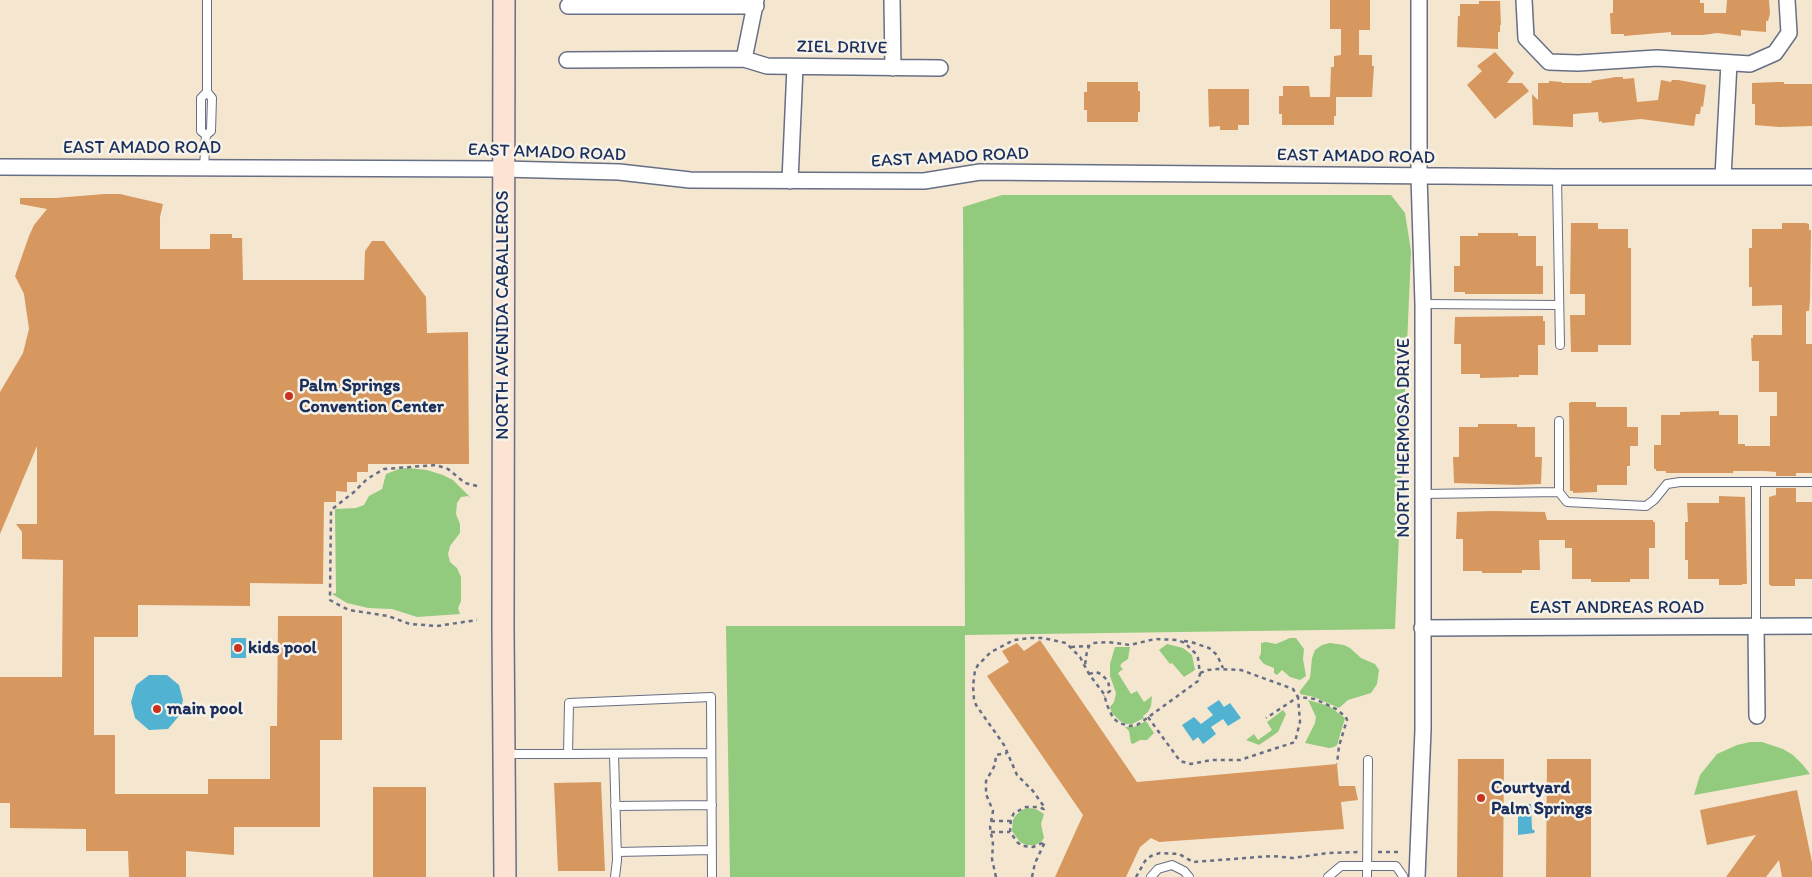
<!DOCTYPE html>
<style>
body{margin:0}
canvas{display:block;background:#f5e6cf}
</style>
<canvas width="1812" height="877"></canvas>
<script>
const ctx = document.querySelector('canvas').getContext('2d');
ctx.lineJoin = 'round';
function fillPath(path, color) {
  ctx.fillStyle = color;
  ctx.fill(path, 'evenodd');
}
function poly(rows) {
  const path = new Path2D();
  for (const r of rows) {
    path.moveTo(r[0], r[1]);
    for (let i = 2; i < r.length; i += 2) path.lineTo(r[i], r[i + 1]);
  }
  return path;
}
function trace(path, color, width, dash) {
  ctx.strokeStyle = color;
  ctx.lineWidth = width;
  ctx.lineCap = dash ? 'butt' : 'round';
  ctx.setLineDash(dash || []);
  ctx.stroke(path);
}
function label(font, color, halo, rows, align = 'center') {
  ctx.font = font + ' Itim,sans-serif';
  ctx.lineWidth = 5;
  ctx.setLineDash([]);
  ctx.textBaseline = 'middle';
  ctx.strokeStyle = halo;
  ctx.fillStyle = color;
  for (const [text, x, y, turn = 0] of rows) {
    ctx.save();
    ctx.translate(x, y);
    ctx.rotate((+turn || 0) * Math.PI / 180);
    ctx.textAlign = isNaN(turn) ? turn : align;
    if (halo) ctx.strokeText(text, 0, 0);
    ctx.fillText(text, 0, 0);
    ctx.restore();
  }
}
fillPath(poly([
 [1002,195,1391,195,1405,213,1411,251,1395,629,965,635,965,877,730,877,726,626,965,626,963,207],
 [408,468,427,470,443,475,453,480,471,498,468,496,461,497,457,503,456,514,460,524,460,533,450,546,448,554,450,562,457,568,461,577,461,601,458,608,460,614,417,617,392,609,368,608,347,603,332,594,336,593,335,509,356,508,364,505,369,496,382,489,386,474,399,469],
 [1290,638,1296,638,1304,649,1303,659,1306,676,1300,680,1290,677,1282,670,1277,675,1274,673,1274,668,1264,664,1259,658,1261,653,1261,643,1266,642,1276,644],
 [1330,643,1344,645,1350,648,1361,658,1375,664,1379,670,1377,684,1371,693,1348,700,1339,708,1314,697,1300,694,1300,691,1310,678,1312,658,1315,650,1322,645],
 [1167,644,1183,648,1192,655,1195,670,1184,677,1172,663,1170,664,1159,650],
 [1115,647,1130,647,1128,659,1122,663,1120,666,1123,669,1118,673,1131,694,1137,691,1144,702,1152,696,1151,706,1148,712,1143,716,1144,718,1132,724,1126,724,1120,721,1112,713,1110,707,1114,702,1116,693,1110,676,1110,664],
 [1308,700,1329,706,1345,718,1337,745,1334,747,1329,748,1305,743,1315,723,1316,717],
 [1283,710,1286,714,1278,732,1259,745,1246,740,1254,734,1258,740,1272,730,1267,722],
 [1146,721,1154,733,1147,740,1140,740,1133,744,1131,743,1129,731,1125,727,1134,727],
 [1750,742,1762,742,1783,749,1793,755,1803,765,1810,774,1694,795,1700,775,1717,754,1737,745],
 [1028,808,1036,809,1044,814,1041,824,1044,838,1041,842,1035,845,1026,845,1020,842,1012,831,1013,820,1016,815,1024,809]
]), '#92cb7e');
fillPath(poly([
 [231,638,246,638,246,658,231,658],
 [149,675,167,675,179,685,183,700,179,716,168,729,149,730,135,718,131,702,136,685],
 [1219,700,1224,707,1230,703,1241,718,1228,726,1223,719,1211,727,1216,734,1203,744,1198,737,1193,741,1182,725,1194,717,1201,724,1213,715,1207,708],
 [1518,804,1531,804,1532,829,1535,831,1534,833,1518,835]
]), '#52b2d1');
fillPath(poly([
 [1330,0,1370,0,1370,30,1359,30,1359,55,1372,55,1372,66,1374,66,1372,97,1330,97,1331,67,1334,67,1334,56,1341,55,1341,29,1330,29],
 [1613,0,1700,0,1700,3,1704,3,1704,13,1726,13,1727,0,1769,0,1770,14,1768,21,1766,21,1766,32,1741,30,1741,36,1717,33,1703,35,1671,35,1671,32,1624,36,1624,34,1611,34,1610,13,1613,13],
 [1479,1,1500,1,1501,25,1500,25,1500,32,1498,32,1498,49,1457,47,1458,16,1460,16,1460,4,1479,4],
 [1495,52,1514,73,1507,83,1522,83,1529,91,1495,119,1467,85,1482,71,1477,66],
 [1616,77,1623,77,1623,79,1634,78,1637,102,1658,100,1661,80,1671,82,1672,80,1678,80,1706,85,1703,107,1701,106,1700,114,1696,114,1694,126,1641,119,1602,123,1602,121,1599,122,1598,112,1573,114,1573,127,1533,125,1532,94,1538,100,1538,83,1549,83,1549,81,1562,82,1562,83,1592,83,1591,81],
 [1087,82,1138,82,1138,91,1140,91,1140,112,1138,112,1138,122,1087,122,1087,110,1084,110,1084,92,1087,92],
 [1778,82,1784,82,1784,84,1812,84,1812,126,1779,127,1755,125,1755,104,1752,104,1752,83],
 [1283,86,1309,86,1310,97,1336,97,1336,116,1334,116,1334,125,1282,125,1282,114,1279,114,1279,96,1283,96],
 [1208,89,1249,89,1249,125,1238,125,1238,130,1220,130,1220,126,1209,127],
 [105,194,120,194,163,204,160,217,160,249,210,249,210,234,232,234,232,238,242,238,243,280,364,280,365,251,372,241,384,241,426,297,427,333,468,332,469,464,368,464,368,472,357,472,357,482,347,482,347,492,336,491,336,502,324,502,323,584,250,583,250,606,138,605,138,637,94,637,94,735,115,735,115,794,208,794,208,779,270,779,270,726,277,726,278,616,342,616,342,740,320,740,320,827,234,827,234,855,186,851,186,877,129,877,128,851,86,851,86,829,10,828,10,803,0,803,0,677,62,677,63,560,22,559,22,532,16,524,37,524,37,446,0,534,0,392,23,353,29,329,24,294,15,276,29,236,34,225,47,209,20,204,20,198,55,198],
 [1571,223,1598,223,1598,229,1628,229,1628,248,1631,248,1631,345,1598,345,1598,352,1571,352,1570,315,1585,315,1585,294,1570,294],
 [1782,223,1806,223,1809,224,1809,230,1811,230,1810,300,1809,311,1806,311,1806,344,1812,344,1812,473,1796,473,1796,476,1776,476,1776,472,1765,471,1733,471,1733,473,1666,473,1666,471,1656,471,1656,469,1654,469,1654,445,1661,445,1661,415,1680,415,1680,412,1719,411,1719,415,1738,415,1738,444,1745,444,1745,446,1770,446,1770,416,1777,416,1777,392,1759,392,1759,361,1752,361,1751,338,1753,338,1753,335,1782,335,1782,305,1752,306,1752,287,1749,287,1749,248,1752,248,1752,229,1782,229],
 [1478,233,1518,233,1518,236,1536,236,1536,266,1543,266,1543,294,1465,294,1465,292,1454,292,1454,266,1460,266,1460,236,1478,236],
 [1543,316,1543,321,1545,321,1545,345,1538,345,1538,375,1519,375,1519,377,1480,378,1480,374,1461,374,1461,344,1454,344,1455,317],
 [1572,402,1596,402,1596,407,1627,407,1627,427,1638,427,1638,446,1630,446,1630,466,1627,466,1627,485,1597,485,1597,492,1573,493,1573,491,1570,491,1569,403],
 [1478,424,1517,424,1517,427,1535,427,1535,457,1542,457,1541,484,1517,485,1454,483,1453,457,1459,457,1459,427,1478,427],
 [1776,488,1796,488,1796,502,1812,502,1812,579,1795,579,1795,586,1771,586,1769,584,1769,497,1776,495],
 [1719,496,1745,497,1747,584,1742,584,1742,585,1719,585,1719,579,1688,579,1688,560,1685,560,1685,522,1688,522,1687,503,1719,503],
 [1492,511,1545,512,1547,520,1653,520,1653,522,1655,522,1655,548,1649,548,1649,579,1630,579,1630,582,1591,582,1591,579,1572,579,1572,548,1565,548,1565,540,1539,540,1540,570,1522,570,1522,573,1482,573,1482,571,1463,571,1463,539,1456,539,1457,512],
 [1040,640,1137,782,1337,764,1339,786,1355,786,1358,800,1341,802,1344,829,1159,842,1151,838,1140,847,1126,877,1055,877,1083,815,987,676,1009,662,1002,651,1017,643,1024,651],
 [1458,759,1504,759,1503,877,1457,877],
 [1547,759,1591,759,1591,877,1546,877],
 [601,782,605,871,558,871,554,783],
 [373,787,426,787,426,877,373,877],
 [1797,790,1812,862,1812,877,1782,877,1779,860,1766,877,1726,877,1756,835,1707,845,1700,810]
]), '#d7985f');
const lane = poly([
 [207,92,207,0],
 [204,167,206,135,211,131,212,98,207,92,201,98,201,131,206,135],
 [1557,177,1560,345],
 [1423,304,1559,305],
 [1559,421,1559,492],
 [1756,482,1756,626],
 [1422,494,1559,492,1567,502,1646,506,1654,500,1667,484,1680,482,1812,482],
 [505,754,568,754,569,703,711,697,712,877],
 [568,754,711,753],
 [614,754,617,860,615,877],
 [615,806,712,805],
 [617,852,712,850],
 [1151,877,1158,869,1172,865,1184,871,1189,877],
 [1328,877,1341,866,1396,866,1403,876],
 [1367,877,1368,760]
]);
const street = poly([
 [892,0,893,68],
 [1524,0,1526,38,1549,62,1578,63,1657,58,1750,64,1775,53,1789,33,1787,0],
 [568,6,756,6],
 [744,59,767,66,940,68],
 [567,60,744,59,756,0],
 [0,167,503,169,619,172,690,180,924,181,980,172,1557,177,1812,177],
 [1723,177,1729,63],
 [790,181,795,67],
 [1756,626,1757,716],
 [1422,628,1812,626],
 [1417,877,1423,730,1423,304,1419,176,1419,0]
]);
const secondary = poly([
 [504,0,503,629,505,877]
]);
trace(lane, '#676f86', 10);
trace(street, '#676f86', 18);
trace(secondary, '#676f86', 24);
trace(poly([
 [477,486,465,483,448,469,436,465,384,469,367,479,354,492,331,510,330,596,330,600,335,603,349,610,388,616,410,624,437,626,477,620],
 [1184,641,1191,642,1209,648,1217,655,1223,668],
 [1071,647,1089,646],
 [1200,673,1208,670,1217,669,1241,670,1293,689,1298,697,1266,718],
 [1089,674,1096,672,1101,674,1108,681,1110,691,1104,696],
 [1148,717,1180,761,1191,764,1211,760,1240,760,1295,742,1300,722,1298,697,1315,699,1336,709,1346,717,1347,720,1339,746,1337,764],
 [991,821,1011,821],
 [991,832,1010,832],
 [1378,852,1399,852],
 [996,877,992,859,993,844,990,827,993,811,986,794,986,781,995,765,996,755,1007,753],
 [1032,877,1035,863,1045,842,1033,847,1023,846,1018,843,1010,832,1011,819,1014,813,1026,807,1038,807,1044,809,1045,808,1033,791,1017,775,1004,745,976,705,974,699,973,686,975,670,978,665,991,652,1014,640,1031,638,1043,638,1066,643,1080,657,1089,674,1104,694,1107,705,1113,718,1119,723,1130,726,1137,725,1143,721,1198,681,1200,674,1198,658,1195,653,1185,643,1177,640,1155,639,1130,645,1108,642,1093,643,1089,646,1087,651,1085,665],
 [1136,877,1145,861,1151,856,1160,853,1179,854,1193,862,1272,856,1293,858,1328,853,1358,852]
]), '#676f86', 2.5, [4, 4]);
trace(lane, '#fff', 8);
trace(street, '#fff', 15);
trace(secondary, '#fde3d1', 21);
for (const [x, y, r, color] of [
 [289,396,5,"#c8321e"],
 [238,648,5,"#c8321e"],
 [157,709,5,"#c8321e"],
 [1481,798,5,"#c8321e"]
]) {
  const dot = new Path2D();
  dot.arc(x, y, r, 0, 2 * Math.PI);
  ctx.fillStyle = color;
  ctx.fill(dot);
  trace(dot, '#f7f3e8', 2);
}
label('18px', '#1b2f5e', '#f7f3e8', [
 ["ZIEL DRIVE",842,48,1],
 ["EAST AMADO ROAD",142,148],
 ["EAST AMADO ROAD",547,153,2],
 ["EAST AMADO ROAD",1356,157,1],
 ["EAST AMADO ROAD",950,158,-3],
 ["NORTH AVENIDA CABALLEROS",503,315,-90],
 ["NORTH HERMOSA DRIVE",1404,438,-90],
 ["EAST ANDREAS ROAD",1617,608]
]);
label('bold 18px', '#1b2f5e', '#f7f3e8', [
 ["Palm Springs",299,386],
 ["Convention Center",299,407],
 ["kids pool",248,648],
 ["main pool",167,709],
 ["Courtyard",1491,788],
 ["Palm Springs",1491,809]
], 'left');
</script>
